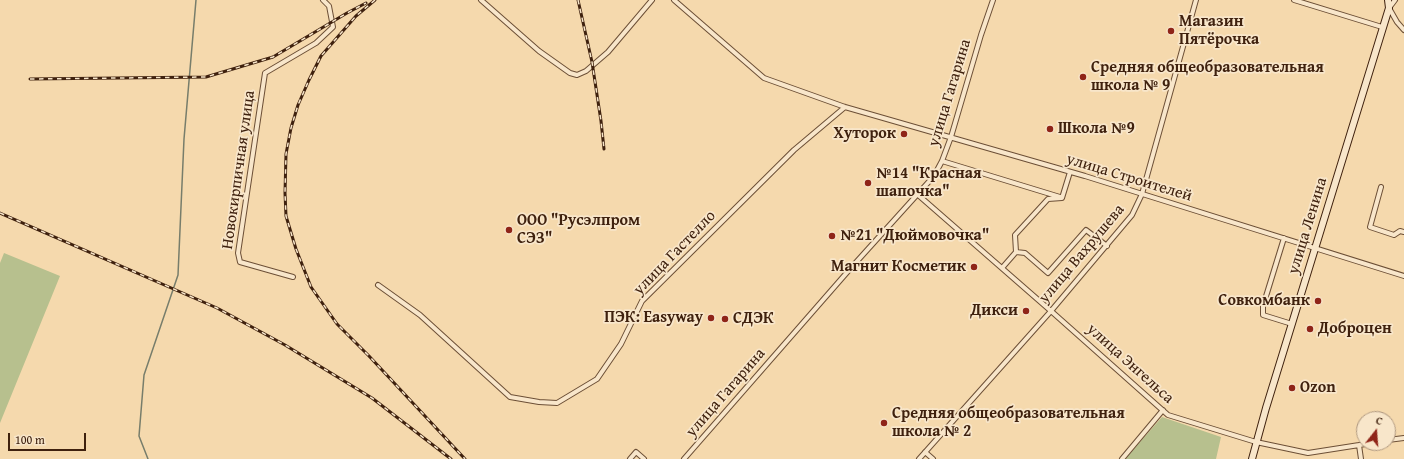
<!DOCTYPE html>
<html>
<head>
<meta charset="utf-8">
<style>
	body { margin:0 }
	#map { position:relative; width:1404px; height:459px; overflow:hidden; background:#f5d9ad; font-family:"Gentium Book Plus",serif }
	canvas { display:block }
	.north { position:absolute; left:1356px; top:411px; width:40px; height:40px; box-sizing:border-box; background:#f8e6ca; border:1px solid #ae977f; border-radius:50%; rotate:17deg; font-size:11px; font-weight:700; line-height:16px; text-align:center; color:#3f210e }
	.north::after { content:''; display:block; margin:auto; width:14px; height:18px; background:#8f2418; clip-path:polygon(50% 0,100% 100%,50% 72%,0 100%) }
	.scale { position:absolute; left:8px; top:433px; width:78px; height:18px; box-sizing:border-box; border:2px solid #3f210e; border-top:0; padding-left:5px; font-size:12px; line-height:14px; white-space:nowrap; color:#3f210e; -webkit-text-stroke:3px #f8e6ca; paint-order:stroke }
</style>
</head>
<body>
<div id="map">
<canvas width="1404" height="459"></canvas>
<div class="north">С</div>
<div class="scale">100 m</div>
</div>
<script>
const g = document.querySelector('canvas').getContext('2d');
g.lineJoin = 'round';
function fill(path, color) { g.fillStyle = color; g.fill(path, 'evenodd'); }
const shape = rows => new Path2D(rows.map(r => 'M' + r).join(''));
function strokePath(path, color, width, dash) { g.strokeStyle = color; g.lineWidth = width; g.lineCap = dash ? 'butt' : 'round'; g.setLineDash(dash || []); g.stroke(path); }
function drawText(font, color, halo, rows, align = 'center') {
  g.font = font + ' "Gentium Book Plus",serif'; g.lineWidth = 3.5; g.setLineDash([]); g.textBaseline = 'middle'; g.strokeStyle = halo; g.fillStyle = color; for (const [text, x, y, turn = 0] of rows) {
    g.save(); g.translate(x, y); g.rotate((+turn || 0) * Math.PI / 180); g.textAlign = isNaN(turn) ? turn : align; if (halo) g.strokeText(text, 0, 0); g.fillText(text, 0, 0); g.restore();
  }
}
fill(shape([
	[4,253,60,276,0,423,0,263],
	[1162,417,1221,437,1216,459,1125,459]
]), '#b7c08e');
strokePath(shape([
	[148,459,139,436,144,375,178,275,184,139,196,0]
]), '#777d6b', 1.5);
const minor = shape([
	[481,0,539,51,570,73,577,75,586,71,608,52,652,0],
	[674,0,764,78,845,107,1085,176,1404,276],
	[1294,0,1382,27],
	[1395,0,1389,8,1397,22,1404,30],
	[942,161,1060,197],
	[1381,187,1370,227,1394,235,1400,231,1404,232],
	[917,194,1051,311,1168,415,1256,442,1308,453,1372,443],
	[1284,238,1263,306,1263,315,1292,324],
	[1016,252,1025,253,1048,273,1086,230,1107,246],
	[1002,268,1016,252,1015,235,1048,199,1062,198,1070,172],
	[293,277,240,262,238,253,265,73,316,43,333,27,329,6,323,0],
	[378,285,420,315,510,397,539,402,557,403,597,379,621,344,642,301,794,150,845,107],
	[1388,440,1404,438],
	[1359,445,1361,459],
	[925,452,933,459],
	[630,459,636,452,644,459],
	[684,459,850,269,934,176,942,161,951,137,981,35,993,0],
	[919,459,1051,311,1132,215,1142,194,1196,0],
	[1122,459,1163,410]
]);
const secondary = shape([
	[1252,459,1266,408,1389,8,1388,0]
]);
strokePath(minor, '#6c4f36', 6);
strokePath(secondary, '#3f210e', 8);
strokePath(minor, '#f8e6ca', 4);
strokePath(secondary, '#f8e6ca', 6);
const rail = shape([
	[375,0,356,16,321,56,309,80,298,105,291,128,286,154,285,193,286,216,296,249,311,287,337,324,369,356,465,459],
	[578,0,592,62,601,121,604,149],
	[30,79,206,77,273,57,347,13,366,3],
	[0,213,217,308,285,345,372,398,451,459]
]);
strokePath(rail, '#3f210e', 3);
strokePath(rail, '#f8e6ca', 1.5, [4.5]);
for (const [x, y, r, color] of [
	[1171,31,4,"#8f2418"],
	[1083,77,4,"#8f2418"],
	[1050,129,4,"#8f2418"],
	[904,134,4,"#8f2418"],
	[868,183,4,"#8f2418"],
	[509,230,4,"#8f2418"],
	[832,236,4,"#8f2418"],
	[974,267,4,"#8f2418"],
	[1318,301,4,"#8f2418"],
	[1026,311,4,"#8f2418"],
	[711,318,4,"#8f2418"],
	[725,319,4,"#8f2418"],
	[1310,329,4,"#8f2418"],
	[1292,388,4,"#8f2418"],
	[884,423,4,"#8f2418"]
]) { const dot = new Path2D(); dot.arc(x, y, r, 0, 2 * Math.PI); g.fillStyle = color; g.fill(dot); strokePath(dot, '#f8e6ca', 1.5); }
drawText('bold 16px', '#3f210e', '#f8e6ca', [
	["Магазин",1179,22],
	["Пятёрочка",1179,40],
	["Средняя общеобразовательная",1091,68],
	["школа № 9",1091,86],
	["Школа №9",1058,129],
	["Хуторок",896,134,"right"],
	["№14 \"Красная",876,174],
	["шапочка\"",876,192],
	["ООО \"Русэлпром",517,221],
	["СЭЗ\"",517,239],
	["№21 \"Дюймовочка\"",840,236],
	["Магнит Косметик",966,267,"right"],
	["Совкомбанк",1310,301,"right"],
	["Дикси",1018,311,"right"],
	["ПЭК: Easyway",703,318,"right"],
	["СДЭК",733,319],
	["Доброцен",1318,329],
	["Ozon",1300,388],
	["Средняя общеобразовательная",892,414],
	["школа № 2",892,432]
], 'left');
drawText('16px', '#3f210e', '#f8e6ca', [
	["улица Гагарина",950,93,-73],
	["Новокирпичная улица",239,170,-82],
	["улица Строителей",1129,178,17],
	["улица Ленина",1308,226,-73],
	["улица Гастелло",675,253,-46],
	["улица Вахрушева",1082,254,-50],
	["улица Энгельса",1130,364,42],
	["улица Гагарина",726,393,-49]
]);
</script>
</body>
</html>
